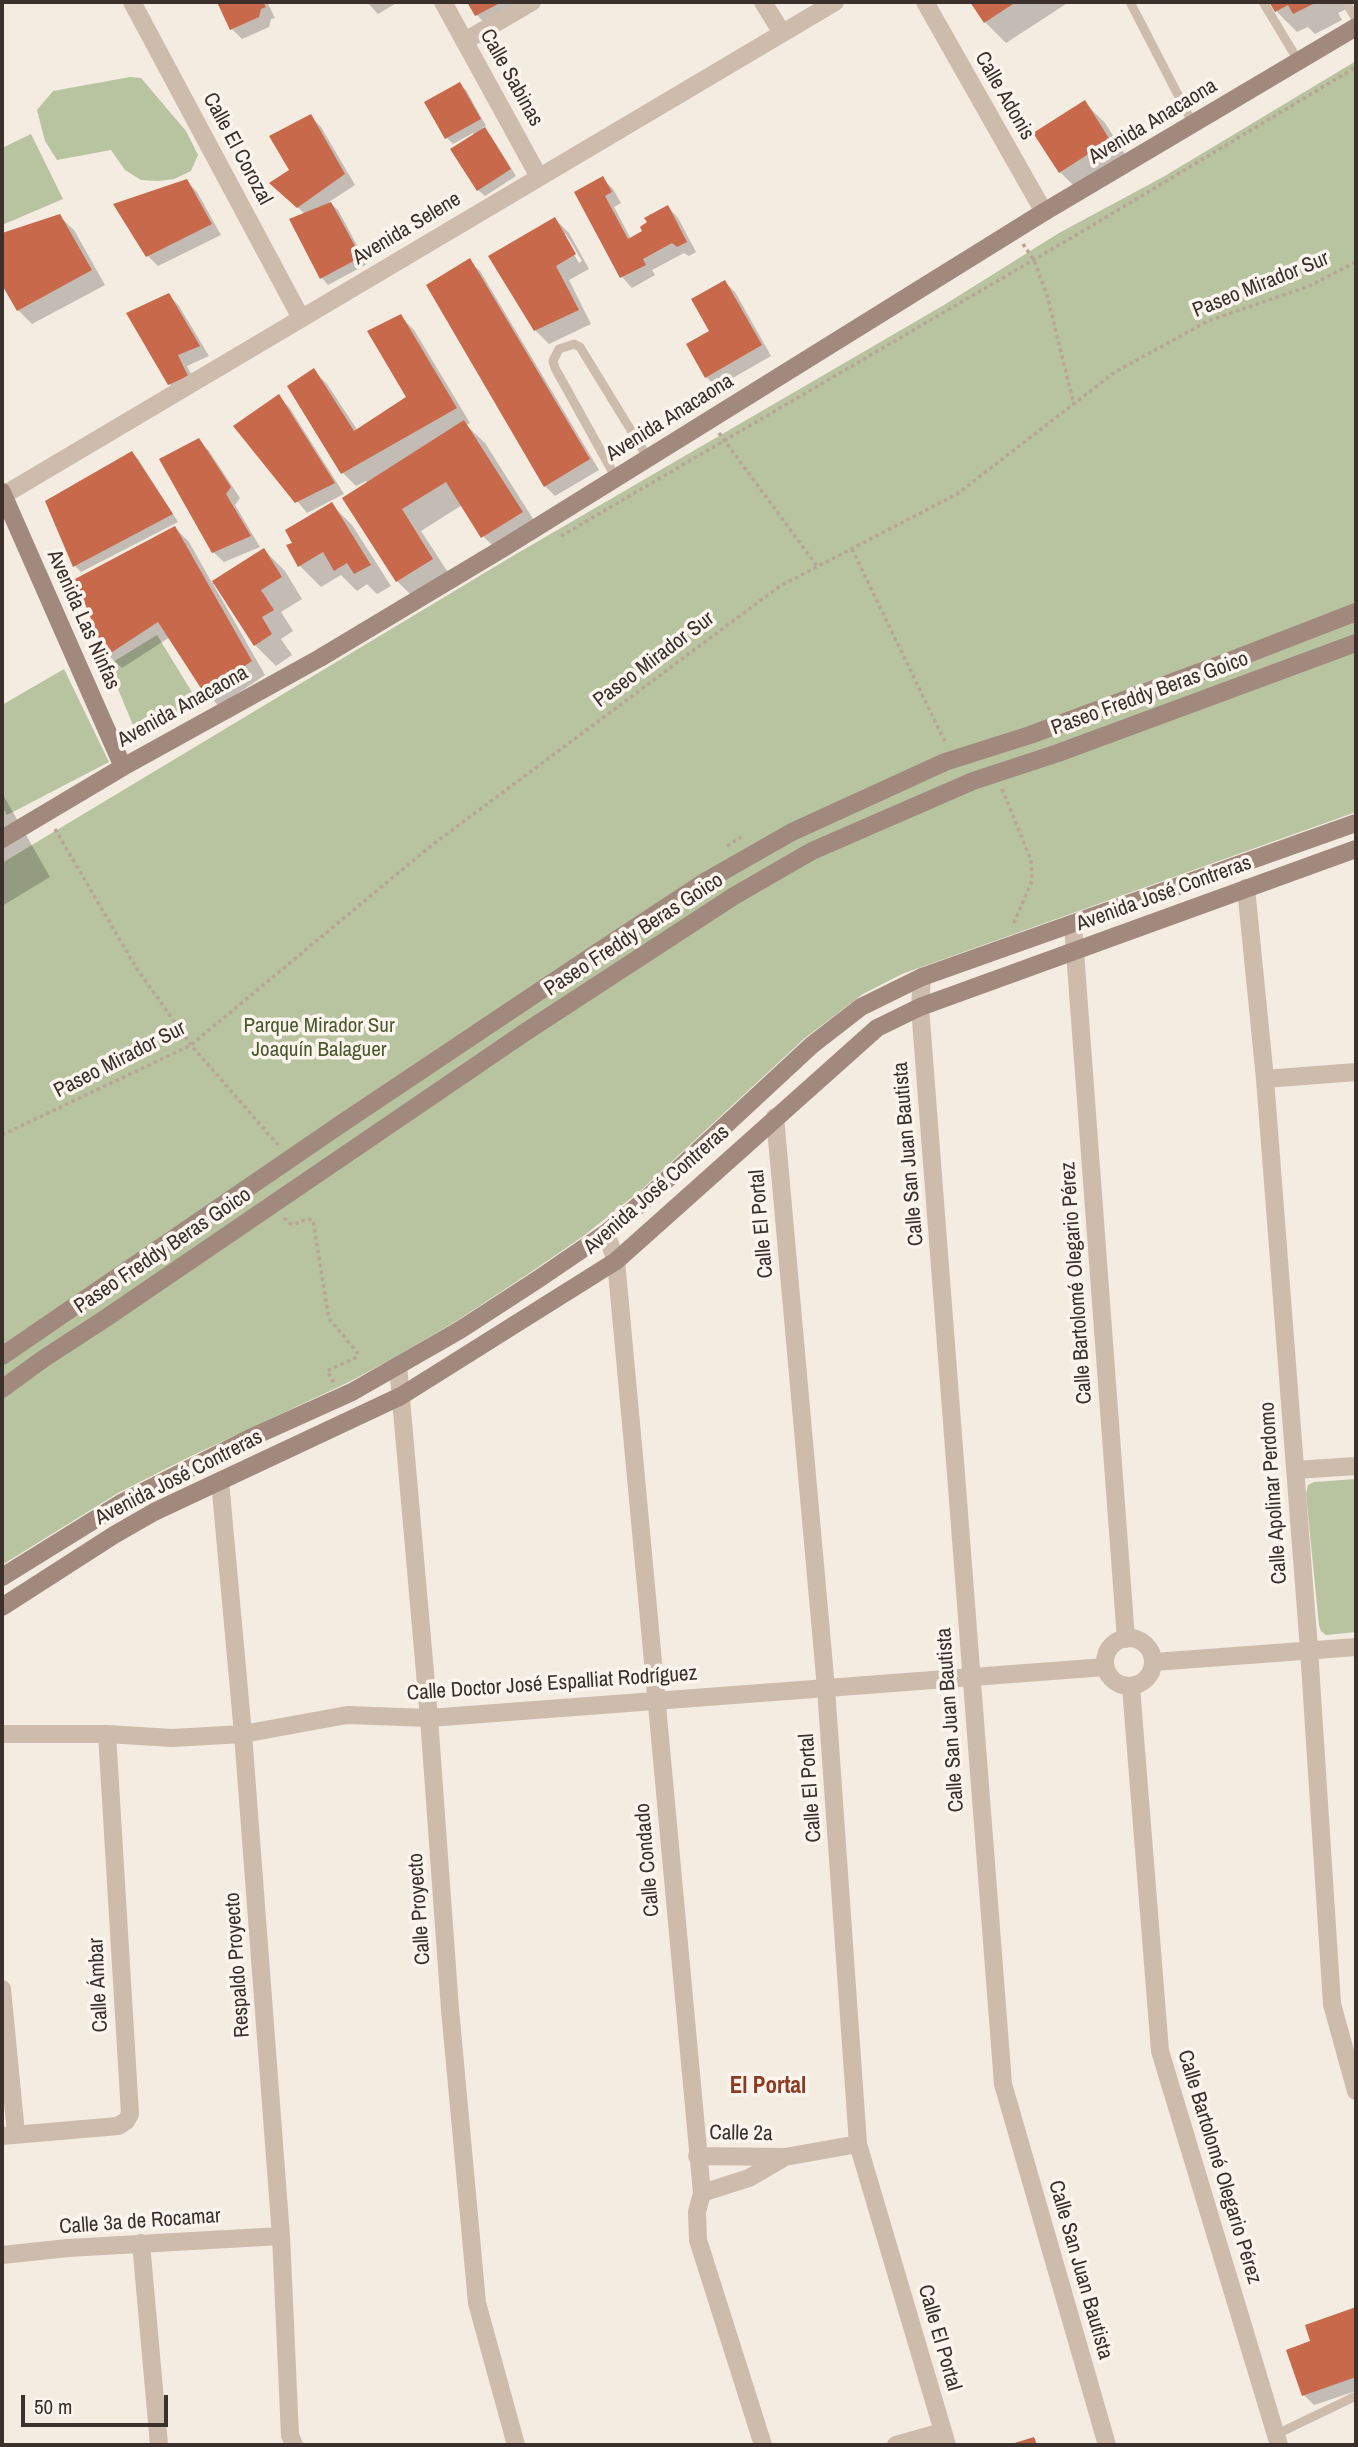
<!DOCTYPE html>
<html>
<head>
<meta charset="utf-8">
<style>
	body { margin:0 }
	#map { position:relative; width:1358px; height:2447px; overflow:hidden; background:#f4ebe1; font-family:"Archivo Narrow",sans-serif }
	canvas { display:block }
	.frame { position:absolute; inset:0; border:4px solid #3b302b; pointer-events:none }
	.scale { position:absolute; left:21px; top:2395px; width:147px; height:32px; box-sizing:border-box; border:4px solid #3b302b; border-top:0; padding-left:9px; font-size:21px; line-height:24px; white-space:nowrap; color:#3b302b; -webkit-text-stroke:5px #fbf5ee; paint-order:stroke }
</style>
</head>
<body>
<div id="map">
<canvas width="1358" height="2447"></canvas>
<div class="frame"></div>
<div class="scale">50 m</div>
</div>
<script>
const g = document.querySelector('canvas').getContext('2d');
g.lineJoin = 'round';
function fill(path, color) { g.fillStyle = color; g.fill(path, 'evenodd'); }
const shape = rows => new Path2D(rows.map(r => 'M' + r).join(''));
function strokePath(path, color, width, dash) { g.strokeStyle = color; g.lineWidth = width; g.lineCap = dash ? 'butt' : 'round'; g.setLineDash(dash || []); g.stroke(path); }
function drawText(font, color, halo, rows, align = 'center') {
  g.font = font + ' "Archivo Narrow",sans-serif'; g.lineWidth = 7; g.setLineDash([]); g.textBaseline = 'middle'; g.strokeStyle = halo; g.fillStyle = color; for (const [text, x, y, turn = 0] of rows) {
    g.save(); g.translate(x, y); g.rotate((+turn || 0) * Math.PI / 180); g.textAlign = isNaN(turn) ? turn : align; if (halo) g.strokeText(text, 0, 0); g.fillText(text, 0, 0); g.restore();
  }
}
fill(shape([
	[1356,61,1356,812,902,974,863,994,805,1038,640,1191,582,1237,531,1272,455,1322,388,1361,347,1383,189,1457,118,1493,2,1565,2,863,511,557,944,305,1059,233,1163,177],
	[130,77,141,78,186,131,198,155,191,171,174,179,158,181,141,180,125,170,111,150,57,160,45,141,37,110,53,91],
	[31,134,63,199,2,225,2,148],
	[157,635,198,702,138,737,108,665],
	[64,669,109,762,7,815,2,807,2,705],
	[1356,1479,1356,1632,1326,1635,1321,1631,1319,1625,1306,1494,1308,1485,1314,1482]
]), '#b8c4a0');
fill(shape([
	[219,2,267,2,275,18,271,19,269,27,242,39,232,29],
	[367,2,398,2,378,14],
	[469,2,541,2,491,29,477,15],
	[972,2,1069,2,1006,43,985,22],
	[1271,2,1351,2,1353,6,1338,13,1342,20,1315,34,1308,27,1297,32,1276,11],
	[459,84,466,90,486,126,482,128,491,136,516,176,485,196,478,190,473,133,453,144,447,138],
	[1084,102,1105,123,1130,162,1081,193,1060,172],
	[311,117,321,127,355,185,329,202,338,210,367,264,328,285,322,278,305,214,272,183,291,170],
	[603,179,613,189,621,203,614,207,631,239,645,232,668,207,678,218,696,252,689,256,684,253,652,270,655,275,632,288,622,277,576,193],
	[187,181,197,192,221,235,158,266,147,255],
	[59,216,74,230,105,285,32,324,18,310,2,282,2,235],
	[555,219,569,233,589,269,569,280,591,324,549,344,535,330],
	[562,234,566,234,582,261,579,263],
	[469,261,480,271,599,470,555,496,545,486],
	[725,282,735,292,771,356,717,387,706,377,712,331],
	[169,295,179,306,209,356,187,366,197,386,180,394,169,384],
	[400,316,414,330,470,423,466,425,485,443,542,533,504,557,483,536,462,505,421,531,453,580,418,602,397,581,368,483,366,481,356,486,342,472,313,370,327,384,358,431,409,398],
	[278,396,289,407,344,494,307,513,236,427],
	[198,440,209,451,240,498,235,505,260,547,224,562,213,552],
	[132,453,138,459,178,522,81,572,75,566],
	[331,504,352,525,391,586,377,594,367,584,357,591,341,575,321,587,300,566,294,544],
	[175,528,189,542,212,583,264,550,285,571,302,599,281,612,293,631,281,639,292,655,276,666,255,645,216,583,213,584,265,675,219,706,205,692,170,637,122,668,108,655],
	[2,793,50,877,2,906],
	[1356,2309,1356,2391,1314,2405,1304,2395,1313,2343,1307,2326]
]), '#0003');
fill(shape([
	[217,2,263,2,266,7,261,9,259,17,230,30],
	[467,2,502,2,475,16],
	[970,2,1016,2,984,23],
	[1269,2,1317,2,1293,14,1288,5,1275,12],
	[460,82,481,119,445,139,424,102],
	[1085,100,1110,140,1059,173,1033,133],
	[311,114,345,174,297,208,269,183,289,170,269,136],
	[485,127,511,169,477,191,450,149],
	[603,176,612,192,605,196,628,239,642,231,640,227,647,222,644,218,668,205,687,242,677,247,672,243,643,259,646,265,620,278,574,192],
	[187,179,212,224,146,257,113,204],
	[331,202,361,257,320,279,289,219],
	[60,214,92,270,17,311,2,285,2,233],
	[555,217,576,254,556,266,579,310,534,331,488,256],
	[470,258,590,459,544,487,426,285],
	[725,280,762,345,705,378,686,344,709,331,691,299],
	[169,293,200,346,178,355,188,376,168,385,126,313],
	[401,314,457,408,341,474,287,386,314,368,354,431,406,397,367,331],
	[279,394,335,483,295,503,233,426],
	[464,420,523,512,481,538,446,482,402,509,433,559,396,582,342,498],
	[199,438,231,487,226,494,251,536,212,553,159,459],
	[132,451,173,514,73,567,45,501],
	[332,502,371,565,354,574,347,563,334,571,323,552,298,567,286,545,292,543,285,530],
	[175,526,252,661,204,693,158,622,106,656,75,579],
	[264,548,282,577,261,590,274,610,262,617,272,634,254,646,212,581],
	[1356,2307,1356,2377,1302,2396,1286,2350,1310,2341,1305,2325],
	[1034,2437,1037,2445,1008,2445]
]), '#c8694b');
strokePath(shape([
	[1023,244,1034,260,1047,295,1074,405],
	[719,433,817,566],
	[561,536,1088,228,1356,67],
	[852,549,945,742],
	[1002,789,1031,860,1032,881,1013,925],
	[55,829,137,969,191,1045,278,1145],
	[727,846,741,837],
	[2,1135,191,1045,432,845,780,586,957,494,1115,372,1208,321,1309,286,1356,262],
	[284,1218,292,1225,307,1219,313,1220,328,1314,330,1320,357,1352,357,1357,327,1371,334,1383]
]), '#b9a596', 3.5, [3.5, 3.5]);
strokePath(shape([
	[1130,2,1193,124],
	[1263,2,1299,62],
	[1346,2,1356,19],
	[616,478,555,368,553,361,559,349,574,344,580,347,648,458],
	[1275,2435,1356,2396]
]), '#cdbbac', 9);
strokePath(shape([
	[132,2,301,318],
	[443,2,539,177],
	[763,2,782,33],
	[925,2,1044,212],
	[465,41,532,2],
	[2,496,835,2],
	[1246,888,1265,1079,1309,1649,1332,2004,1356,2091],
	[1073,925,1126,1639],
	[922,977,920,1007,1003,2084,1107,2445],
	[1265,1079,1356,1072],
	[775,1117,826,1688,858,2144,947,2445],
	[606,1233,616,1261,702,2193,697,2212,698,2240,763,2445],
	[398,1365,429,1718,450,2009,477,2303,516,2445],
	[1295,1470,1356,1466],
	[220,1481,243,1734,281,2236,290,2435,294,2445],
	'1105 1662a24 24 0 1 1 48 0a24 24 0 1 1-48 0Z',
	[1154,1662,1356,1647],
	[1131,1687,1160,2051,1279,2445],
	[2,1734,107,1734,172,1738,243,1734,347,1715,429,1718,1105,1667],
	[2,1989,16,2133],
	[2,2136,118,2126,126,2121,130,2114,107,1734],
	[697,2156,785,2157],
	[702,2193,749,2178,785,2157,858,2144],
	[141,2243,159,2445],
	[2,2255,68,2248,281,2236],
	[896,2445,942,2432]
]), '#cdbbac', 18);
strokePath(shape([
	[2,492,123,767],
	[2,839,123,767,320,658,505,547,1044,212,1356,27],
	[2,1356,341,1124,601,950,706,881,792,832,945,762,1030,735,1227,662,1356,612],
	[2,1389,43,1359,103,1320,527,1031,734,896,812,851,973,781,1058,753,1356,643],
	[2,1577,123,1502,250,1438,352,1392,460,1330,537,1280,606,1233,647,1198,812,1045,861,1007,922,977,1356,823],
	[2,1607,114,1535,154,1512,401,1396,616,1261,877,1028,920,1007,1356,849]
]), '#a18a7d', 18);
drawText('21px', '#3b302b', '#fbf5ee', [
	["Calle Sabinas",511,78,61],
	["Calle Adonis",1004,96,60],
	["Avenida Anacaona",1153,122,-31],
	["Calle El Corozal",237,149,62],
	["Avenida Selene",407,229,-31],
	["Paseo Mirador Sur",1261,285,-22],
	["Avenida Anacaona",670,418,-32],
	["Avenida Las Ninfas",83,620,66],
	["Paseo Mirador Sur",654,660,-37],
	["Paseo Freddy Beras Goico",1150,694,-20],
	["Avenida Anacaona",183,707,-29],
	["Avenida José Contreras",1164,894,-20],
	["Paseo Freddy Beras Goico",634,935,-33],
	["Paseo Mirador Sur",120,1060,-27],
	["Calle San Juan Bautista",909,1154,-95],
	["Avenida José Contreras",657,1190,-41],
	["Calle El Portal",762,1224,-95],
	["Paseo Freddy Beras Goico",163,1251,-34],
	["Calle Bartolomé Olegario Pérez",1077,1283,-94],
	["Avenida José Contreras",179,1478,-27],
	["Calle Apolinar Perdomo",1274,1493,-94],
	["Calle Doctor José Espalliat Rodríguez",552,1684,-4],
	["Calle San Juan Bautista",951,1720,-94],
	["Calle El Portal",811,1788,-94],
	["Calle Condado",648,1860,-95],
	["Calle Proyecto",420,1909,-94],
	["Respaldo Proyecto",238,1965,-94],
	["Calle Ámbar",99,1985,-93],
	["Calle 2a",741,2134,1],
	["Calle Bartolomé Olegario Pérez",1219,2167,73],
	["Calle 3a de Rocamar",140,2222,-4],
	["Calle San Juan Bautista",1080,2270,74],
	["Calle El Portal",939,2338,74]
]);
drawText('21px', '#4a5a2e', '#fbf5ee', [
	["Parque Mirador Sur",319,1026],
	["Joaquín Balaguer",319,1050]
]);
drawText('bold 23px', '#8c3b22', '#fbf5ee', [
	["El Portal",768,2087]
]);
</script>
</body>
</html>
